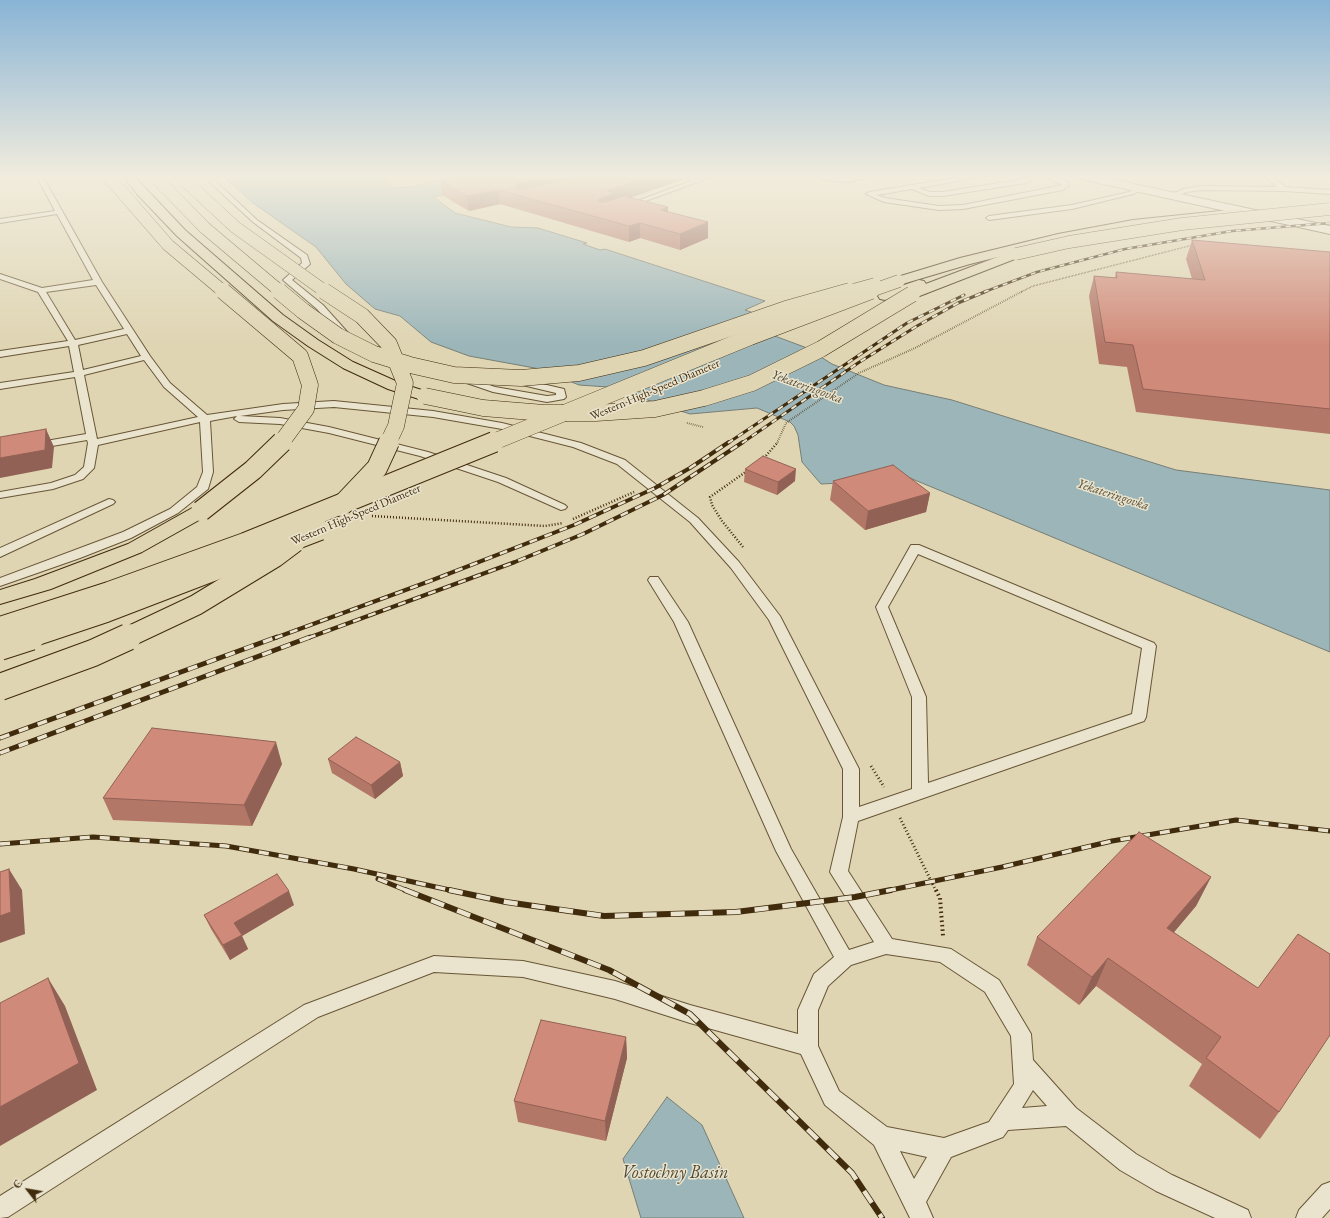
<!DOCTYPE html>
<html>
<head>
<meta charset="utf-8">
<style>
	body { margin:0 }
	#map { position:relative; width:1330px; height:1218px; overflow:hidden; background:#dfd5b3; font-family:"EB Garamond",serif }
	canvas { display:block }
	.north { position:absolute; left:8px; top:1170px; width:40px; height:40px; -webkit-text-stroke:3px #eae4ce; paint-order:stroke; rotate:301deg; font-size:11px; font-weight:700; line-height:16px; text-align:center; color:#402b0d }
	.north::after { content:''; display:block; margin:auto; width:14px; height:18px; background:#402b0d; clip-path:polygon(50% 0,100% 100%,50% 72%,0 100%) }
</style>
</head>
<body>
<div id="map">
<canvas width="1330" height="1218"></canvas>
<div class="north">С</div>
</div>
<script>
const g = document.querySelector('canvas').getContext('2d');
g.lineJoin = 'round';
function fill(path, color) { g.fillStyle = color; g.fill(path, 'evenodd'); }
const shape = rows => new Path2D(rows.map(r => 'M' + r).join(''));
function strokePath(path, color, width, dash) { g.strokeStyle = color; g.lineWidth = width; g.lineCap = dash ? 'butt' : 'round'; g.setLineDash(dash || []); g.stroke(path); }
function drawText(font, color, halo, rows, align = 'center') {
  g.font = font + ' "EB Garamond",serif'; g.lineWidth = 3; g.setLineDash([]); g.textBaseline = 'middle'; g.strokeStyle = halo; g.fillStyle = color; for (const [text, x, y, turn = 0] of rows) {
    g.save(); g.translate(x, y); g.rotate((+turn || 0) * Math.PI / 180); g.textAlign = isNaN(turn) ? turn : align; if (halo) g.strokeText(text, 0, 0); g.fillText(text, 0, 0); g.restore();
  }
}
const water = shape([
	[222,175,380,175,395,188,417,186,454,175,531,175,433,197,455,213,511,227,538,228,587,243,583,244,600,250,605,249,765,301,745,310,760,315,748,326,807,348,832,364,884,385,952,400,1176,470,1330,490,1330,652,893,471,865,482,821,484,802,462,798,435,794,426,790,422,757,408,690,414,608,387,579,385,540,369,469,356,431,342,400,316,375,309,346,284,316,247,253,203,222,175],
	[667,1097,702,1125,744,1218,641,1218,623,1159,667,1097]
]);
fill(water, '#9bb5b9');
strokePath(water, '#777e74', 1);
const service = shape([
	[36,175,42,175,102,282,150,356,170,383,207,415,283,404,334,401,433,411,502,423,581,443,625,460,698,518,739,562,780,616,859,769,859,807,912,789,912,697,876,607,911,545,919,545,1154,643,1156,646,1146,717,1144,721,858,821,848,871,892,939,951,949,999,980,1031,1034,1033,1060,1076,1108,1136,1154,1172,1175,1248,1210,1251,1218,1215,1218,1156,1191,1120,1170,1066,1126,1008,1130,1003,1137,951,1157,926,1202,933,1218,910,1218,874,1145,825,1105,801,1054,690,1023,615,999,523,977,434,972,318,1017,8,1217,0,1218,0,1196,304,1005,434,956,523,961,615,981,690,1005,798,1034,798,1010,814,974,834,957,776,851,674,622,648,580,650,577,658,577,688,622,791,849,849,950,874,942,830,872,843,817,843,769,769,620,731,568,690,522,617,464,573,447,502,429,433,417,334,407,283,410,240,416,280,418,329,427,428,452,506,478,565,505,567,507,565,509,561,510,498,482,420,456,329,433,280,424,239,422,234,419,237,416,215,420,210,421,213,472,208,489,178,513,131,538,80,558,0,586,0,578,123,532,170,509,197,487,203,472,200,422,98,445,94,468,83,479,53,489,0,498,0,492,51,483,75,475,84,467,88,443,87,440,0,455,0,449,86,434,75,377,0,389,0,383,74,372,69,346,0,357,0,351,68,341,38,292,0,279,0,274,42,288,93,280,57,214,0,223,0,219,55,211,36,175],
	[96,285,124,329,75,340,46,292,96,285],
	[127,334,141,356,83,370,78,345,127,334],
	[144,360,164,387,198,417,97,439,84,375,144,360],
	[918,554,1142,648,1132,714,928,783,926,697,888,607,918,554],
	[886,954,940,962,985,992,1011,1036,1014,1084,989,1122,944,1138,887,1127,839,1091,818,1046,818,1010,828,986,851,965,886,954],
	[1033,1090,1047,1106,1022,1108,1033,1090],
	[900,1151,927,1157,914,1179,900,1151],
	[202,175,209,175,257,220,307,255,310,264,292,280,323,305,350,335,351,337,350,339,344,339,317,309,283,280,302,263,301,258,253,222,202,175],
	[707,175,717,175,629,207,624,206,707,175],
	[816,175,835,178,878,175,849,182,823,180,816,175],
	[974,175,991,175,919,188,930,192,943,192,1024,179,1028,177,1026,175,1032,175,1034,178,1026,183,943,196,929,196,912,189,877,195,885,198,939,206,963,205,1063,185,1040,175,1050,175,1063,180,1068,182,1069,186,1063,190,963,209,939,210,884,202,866,194,869,192,974,175],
	[1108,175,1118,175,1103,181,1100,179,1108,175],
	[1263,175,1270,175,1286,187,1330,190,1330,194,1284,191,1201,190,1187,192,1169,198,1166,196,1184,189,1201,186,1277,187,1263,175],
	[1139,187,1142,189,1141,190,1133,194,1072,209,989,220,986,218,989,216,1072,205,1129,192,1139,187],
	[461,375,495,387,547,396,556,395,556,393,514,383,512,381,517,378,564,389,566,397,564,399,547,402,493,392,458,380,456,378,461,375],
	[109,499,113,500,115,502,113,504,0,557,0,548,109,499],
	[1330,1182,1330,1209,1322,1218,1296,1218,1299,1210,1322,1185,1330,1182]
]);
const minor = shape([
	[1071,175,1092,175,1330,226,1330,234,1076,178,1071,175]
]);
const primary = shape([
	[122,175,133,175,185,230,283,315,318,340,353,362,400,383,431,393,433,396,431,399,425,401,388,389,343,368,308,346,273,321,177,236,137,194,122,175],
	[1016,250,1020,251,1022,254,1020,257,917,297,912,298,907,297,905,294,907,291,1016,250],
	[201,505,208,507,211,511,208,515,142,552,51,589,0,604,0,590,35,579,128,544,194,507,201,505]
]);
const motorway = shape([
	[1239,209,1243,210,1245,212,1243,214,1133,228,1058,242,970,264,899,285,894,284,892,281,894,278,960,258,1058,234,1133,220,1239,209],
	[919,280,924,281,926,284,924,287,885,300,880,299,878,296,880,293,919,280]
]);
strokePath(service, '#685636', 2);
strokePath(minor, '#685636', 2);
strokePath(primary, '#402b0d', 2);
strokePath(motorway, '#402b0d', 2);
strokePath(shape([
	[1168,175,1178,178],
	[1021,292,1033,286,1193,245]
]), '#402b0d', 1.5, [0.5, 1]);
strokePath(shape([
	[687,423,703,427],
	[777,443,786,423,859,373,915,348,1023,291]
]), '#402b0d', 2, [0.5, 1.5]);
strokePath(shape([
	[764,458,778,442],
	[372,516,545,526,563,523],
	[573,519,634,492],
	[743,547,722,521,712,505,710,497,747,471]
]), '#402b0d', 2.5, [1, 2]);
strokePath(shape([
	[871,766,884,787],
	[900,818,936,891]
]), '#402b0d', 3, [1, 2.5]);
strokePath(shape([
	[936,890,940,898,943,936]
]), '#402b0d', 4, [1.5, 3]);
fill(service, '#eae4ce');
fill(minor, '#eae4ce');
fill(primary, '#dfd5b3');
fill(motorway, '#dfd5b3');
const railFar4 = shape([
	[984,292,1037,272,1125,249,1232,231,1330,223]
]);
const railFar3 = shape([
	[728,443,907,323,964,295],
	[742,443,858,363,917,326,958,303,987,291]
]);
const railFar2 = shape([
	[275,638,430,581,574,525,655,488,690,468,729,442],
	[308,638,515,562,583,534,663,495,743,442]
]);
const railFar1 = shape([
	[0,738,277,637],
	[0,753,310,637],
	[0,844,93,837,226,846,354,869,454,891],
	[378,879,408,891],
	[886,891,1002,867,1112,841,1236,820,1330,831]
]);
const rail = shape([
	[405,890,609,970,690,1014,852,1173,882,1218],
	[449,890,506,902,604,916,736,912,855,897,891,890]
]);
strokePath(railFar4, '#402b0d', 2.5);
strokePath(railFar3, '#402b0d', 3);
strokePath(railFar2, '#402b0d', 4);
strokePath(railFar1, '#402b0d', 5);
strokePath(rail, '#402b0d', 6);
strokePath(railFar4, '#eae4ce', 1.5, [5]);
strokePath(railFar3, '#eae4ce', 2, [6]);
strokePath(railFar2, '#eae4ce', 2.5, [8]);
strokePath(railFar1, '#eae4ce', 3.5, [10]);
strokePath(rail, '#eae4ce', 4.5, [14]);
const primaryBridgeFar3 = shape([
	[107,175,168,245,224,292],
	[153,175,205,228,281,292],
	[179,175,235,227,326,292],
	[846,292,875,284]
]);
const primaryBridgeFar2 = shape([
	[223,291,300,356,310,385,306,409,281,443],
	[279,291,303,311,338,336,374,354,410,365,454,375,521,378,579,373,644,358,786,309,850,291],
	[324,291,362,316,389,344,405,383,396,426,388,443],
	[425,396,483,408,544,413,596,413,655,409,704,398,752,383,821,349,912,294]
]);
const primaryBridgeFar1 = shape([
	[341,506,377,468,389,442],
	[201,511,253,470,282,442],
	[126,638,196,605,275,557,295,542]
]);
const primaryBridge = shape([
	[0,687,93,653,128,637]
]);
const motorwayBridgeFar3 = shape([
	[1016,254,1069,242,1182,224,1330,209],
	[868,292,899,281]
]);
const motorwayBridgeFar2 = shape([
	[491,443,750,337,871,291]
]);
const motorwayBridgeFar1 = shape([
	[0,627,109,592,245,543,494,442],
	[28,638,106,612,320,530]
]);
const motorwayBridge = shape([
	[0,647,31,637]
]);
strokePath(primaryBridgeFar3, '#402b0d', 13, []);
strokePath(primaryBridgeFar2, '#402b0d', 17, []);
strokePath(primaryBridgeFar1, '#402b0d', 22, []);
strokePath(primaryBridge, '#402b0d', 28, []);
strokePath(motorwayBridgeFar3, '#402b0d', 13, []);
strokePath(motorwayBridgeFar2, '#402b0d', 17, []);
strokePath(motorwayBridgeFar1, '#402b0d', 22, []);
strokePath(motorwayBridge, '#402b0d', 28, []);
strokePath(primaryBridgeFar3, '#dfd5b3', 12);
strokePath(primaryBridgeFar2, '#dfd5b3', 16);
strokePath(primaryBridgeFar1, '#dfd5b3', 20);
strokePath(primaryBridge, '#dfd5b3', 26);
strokePath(motorwayBridgeFar3, '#dfd5b3', 12);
strokePath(motorwayBridgeFar2, '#dfd5b3', 16);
strokePath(motorwayBridgeFar1, '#dfd5b3', 20);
strokePath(motorwayBridge, '#dfd5b3', 26);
fill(shape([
	[475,177,682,180,631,197,668,212,708,238,680,250,640,238,629,242,500,204,469,211,442,195,441,181],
	[1192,240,1330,252,1330,434,1136,412,1127,367,1099,364,1089,296,1094,276,1115,278,1116,272,1192,279,1186,259],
	[745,469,795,481,777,495,744,482],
	[833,481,930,493,926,512,865,530,830,500],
	[328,759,400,762,403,776,375,799,332,773],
	[282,764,252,826,113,820,103,798],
	[1211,877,1196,906,1174,932,1279,1112,1260,1139,1189,1086,1202,1064,1096,986,1079,1005,1027,965,1037,937],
	[294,905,242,936,248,949,230,960,211,929,204,915],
	[626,1037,627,1058,606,1141,518,1122,514,1101]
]), '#b37768');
fill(shape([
	[558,175,630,175,524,197,514,187,519,183],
	[654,175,700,175,682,180,615,203,599,214,598,200,607,191],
	[499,190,500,204,469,211,467,196],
	[668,207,668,222,661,210],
	[708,222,708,238,680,250,680,234],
	[640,223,640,238,629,242,629,226],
	[46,429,54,447,52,468,0,478,0,458],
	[796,469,795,481,777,495,778,482],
	[930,493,926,512,865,530,868,511],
	[276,742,282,764,252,826,244,805],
	[400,762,403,776,375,799,371,785],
	[9,869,22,890,25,934,0,943,0,916],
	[1211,877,1196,906,1154,956,1167,928],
	[289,891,294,905,242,936,248,949,230,960,223,945,234,923],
	[1108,958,1096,986,1079,1005,1092,977],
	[48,978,65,1006,97,1090,0,1146,0,1107],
	[626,1037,627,1058,606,1141,605,1121]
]), '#926155');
const building = shape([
	[470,175,472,175,475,177,486,175,558,175,519,183,514,187,519,190,591,175,654,175,607,191,615,193,598,200,599,202,605,202,624,196,668,207,661,210,708,222,680,234,640,223,629,226,499,190,467,196,441,181,470,175],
	[1192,240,1330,252,1330,409,1143,389,1133,345,1105,342,1094,276,1117,278,1116,272,1205,280,1192,240],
	[46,429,45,450,0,458,0,437,46,429],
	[763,456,796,469,778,482,745,469,763,456],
	[893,465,930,493,868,511,833,481,893,465],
	[152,728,276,742,244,805,103,798,152,728],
	[356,737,400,762,371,785,328,759,356,737],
	[1139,832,1211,877,1167,928,1258,988,1298,934,1330,954,1330,1035,1279,1112,1206,1058,1221,1037,1108,958,1092,977,1037,937,1139,832],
	[9,869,11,912,0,916,0,872,9,869],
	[277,874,289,891,234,923,242,935,223,945,204,915,277,874],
	[48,978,79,1063,0,1107,0,1003,48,978],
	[541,1020,626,1037,605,1121,514,1101,541,1020]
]);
fill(building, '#d08a79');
strokePath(building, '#926155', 1);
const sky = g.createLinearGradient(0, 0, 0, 346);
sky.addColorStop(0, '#89b4d5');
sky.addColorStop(0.51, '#f1ecdd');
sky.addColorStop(1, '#f1ecdd00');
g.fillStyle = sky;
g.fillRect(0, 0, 1330, 346);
drawText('12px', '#402b0d', '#eae4ce', [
	["Western High-Speed Diameter",655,390,-23],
	["Western High-Speed Diameter",356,515,-23]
]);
drawText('italic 13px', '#52472f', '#eae4ce', [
	["Yekateringovka",807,387,20],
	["Yekateringovka",1113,495,18]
]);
drawText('italic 18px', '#52472f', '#eae4ce', [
	["Vostochny Basin",675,1173]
]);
</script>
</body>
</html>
